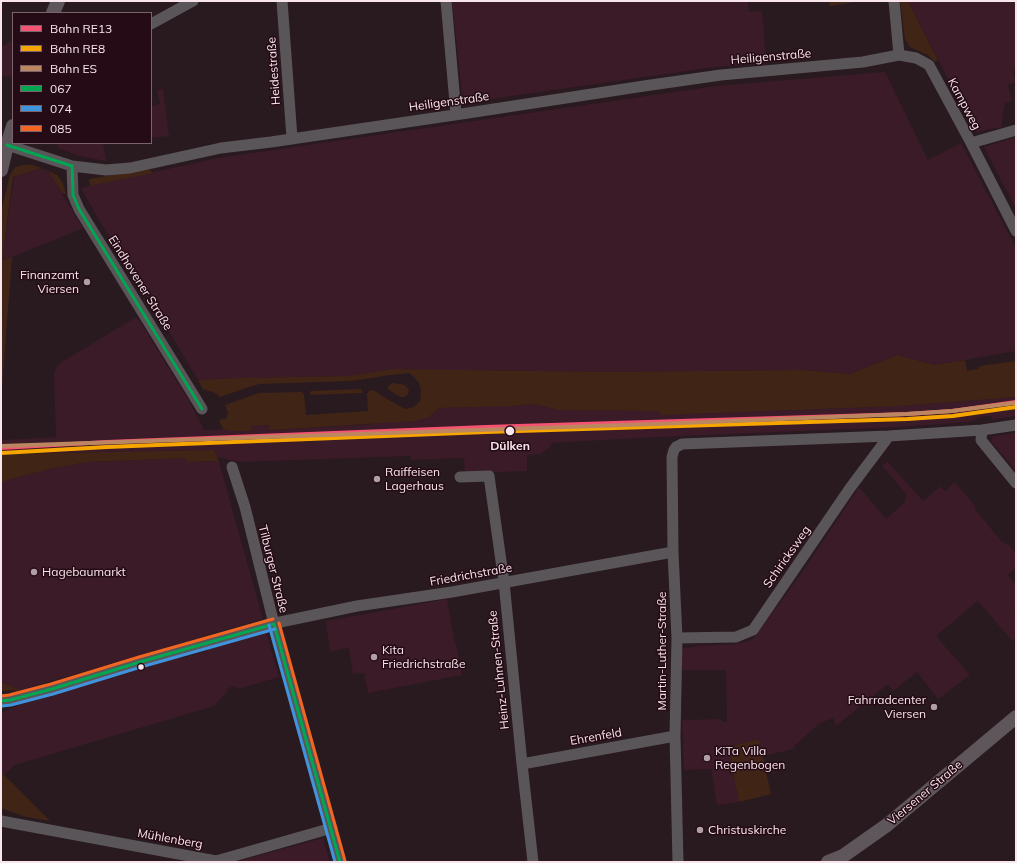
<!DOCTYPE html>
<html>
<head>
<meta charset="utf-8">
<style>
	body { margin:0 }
	#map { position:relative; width:1017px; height:863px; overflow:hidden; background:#291a1f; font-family:Mulish,sans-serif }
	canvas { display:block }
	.frame { position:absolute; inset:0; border:2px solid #f9e6ec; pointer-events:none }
	.legend { position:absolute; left:12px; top:12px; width:140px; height:132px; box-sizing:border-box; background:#250b15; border:1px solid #7a636b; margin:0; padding:5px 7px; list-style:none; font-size:12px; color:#f9e6ec }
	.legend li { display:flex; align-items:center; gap:8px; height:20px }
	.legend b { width:20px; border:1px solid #7a636b }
</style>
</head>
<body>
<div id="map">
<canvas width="1017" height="863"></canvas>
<div class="frame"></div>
<ul class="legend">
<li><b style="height:5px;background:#f65372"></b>Bahn RE13</li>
<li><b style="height:5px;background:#f7a600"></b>Bahn RE8</li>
<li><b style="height:5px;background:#bb8660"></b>Bahn ES</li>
<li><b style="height:5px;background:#00a651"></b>067</li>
<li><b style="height:5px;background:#4094de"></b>074</li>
<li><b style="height:5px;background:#f26522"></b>085</li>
</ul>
</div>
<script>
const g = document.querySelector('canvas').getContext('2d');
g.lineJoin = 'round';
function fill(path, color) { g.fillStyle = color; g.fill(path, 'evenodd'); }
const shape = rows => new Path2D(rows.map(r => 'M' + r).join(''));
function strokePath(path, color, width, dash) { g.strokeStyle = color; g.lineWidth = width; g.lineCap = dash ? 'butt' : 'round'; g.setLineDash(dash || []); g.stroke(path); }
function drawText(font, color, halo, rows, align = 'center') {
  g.font = font + ' Mulish,sans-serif'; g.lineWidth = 3; g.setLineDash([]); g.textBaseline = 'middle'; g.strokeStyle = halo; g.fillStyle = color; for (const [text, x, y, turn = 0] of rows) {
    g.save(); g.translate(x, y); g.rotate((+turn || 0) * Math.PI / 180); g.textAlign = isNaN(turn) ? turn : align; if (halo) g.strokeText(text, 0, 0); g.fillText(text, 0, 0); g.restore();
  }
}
fill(shape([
	[452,1,748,1,749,12,762,11,766,62,715,67,463,103],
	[908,1,1016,1,1016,68,1013,72,1016,82,1008,85,1012,101,1005,103,1001,127,976,132],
	[13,40,13,76,9,77,2,75,1,74,1,47],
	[885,72,928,160,961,143,1016,248,1016,351,935,365,897,355,850,374,801,370,608,372,391,369,350,376,237,378,198,380,136,277,99,220,81,188,218,158,716,86],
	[163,89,169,136,151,138,151,106,160,104,157,90],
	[1016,137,1016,209,984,147],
	[56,143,112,143,103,144,106,161,79,156,58,148],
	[41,168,48,171,83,228,2,261,14,177],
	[136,318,139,320,189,401,204,430,223,429,231,431,251,431,251,426,270,425,271,430,372,424,429,417,439,408,510,406,535,404,558,410,657,411,663,415,901,406,1016,397,1016,416,992,420,991,416,981,417,969,422,897,427,658,437,551,443,551,446,541,454,527,455,527,471,465,473,464,458,411,460,411,456,239,462,217,457,214,450,1,454,1,440,56,437,54,374,56,368,60,363,133,319],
	[1016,433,1016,471,991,441,993,436],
	[187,458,187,462,214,461,219,462,263,619,31,687,21,690,1,682,1,483,8,480,49,469,87,462],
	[887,461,923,501,941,486,945,491,955,482,976,507,975,509,1001,541,1009,545,1016,553,1016,568,1008,575,1016,585,1016,607,1014,609,1016,611,1016,638,1012,641,978,601,936,636,970,675,938,699,917,672,893,691,888,684,836,726,833,718,820,723,794,746,794,749,763,756,759,739,728,747,739,802,717,805,711,769,684,770,682,720,722,719,722,722,727,722,726,670,681,670,680,649,698,646,733,644,745,642,753,639,801,574,859,487,886,519,905,502,906,494,882,466],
	[447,599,454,639,457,648,462,675,368,693,364,673,353,674,349,648,330,651,326,621],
	[266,631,279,677,238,689,235,686,228,688,227,689,227,692,214,706,15,765,4,775,1,772,1,713,19,705,181,657,182,658,207,651,207,649],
	[323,838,330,862,235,862]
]), '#3a1b27');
fill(shape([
	[829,1,862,1,830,6],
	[900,1,908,1,938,60,935,62,928,55,910,47,905,39],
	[23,165,33,165,41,168,13,177,2,261,12,257,1,399,1,212,10,175,13,170,16,167],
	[147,169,150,170,153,173,90,186,89,179],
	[48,171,57,175,61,180,64,187,66,194,62,193],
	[897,355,935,365,965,360,967,371,978,369,980,366,1016,361,1016,397,901,406,662,415,657,411,558,410,535,404,510,406,439,408,429,417,415,421,270,430,270,425,251,426,251,431,230,431,223,429,219,420,227,418,228,412,225,405,259,393,302,392,304,395,306,415,368,411,367,394,370,390,375,391,392,402,405,409,414,407,420,401,421,390,419,383,414,377,409,373,391,375,351,381,260,384,252,386,220,397,217,394,213,392,203,389,198,380,237,378,350,376,391,369,608,372,801,370,850,374],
	[394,383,405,385,409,390,407,395,404,397,401,397,397,395,388,389,388,387,390,384],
	[361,389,363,393,309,395,311,391],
	[214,450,219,462,214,461,187,462,186,458,87,462,49,469,8,480,1,483,1,454],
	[1,682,21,690,1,691],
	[759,739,771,794,739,802,728,747],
	[1,772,50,821,38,819,23,816,1,808]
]), '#402517');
strokePath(shape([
	[282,1,292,138],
	[446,1,456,114],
	[894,1,899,55],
	[151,24,193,1],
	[1,143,72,166,106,170,130,168,221,148,271,142,468,113,644,86,721,75,863,62,899,55,916,58,929,65,971,143,1016,231],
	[971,143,1016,130],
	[72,166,73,195,79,209,202,409],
	[982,430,981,440,1016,483],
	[232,467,245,507,274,624,340,862],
	[460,477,489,476,504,582,522,764,533,862],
	[677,638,736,637,753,630,850,488,889,436],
	[1,701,10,700,52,689,266,625,357,606,452,592,673,552],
	[522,764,675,736],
	[1,821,216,861,332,828],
	[678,862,675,736,677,638,673,552,672,457,674,450,676,447,682,444,889,436,982,430,1016,425]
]), '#5a5558', 11);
strokePath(shape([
	[53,13,58,1],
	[1,170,7,145,13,126],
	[828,862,843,856,887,825,1016,717]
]), '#5e565a', 14);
strokePath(shape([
	[7,145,72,166],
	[72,166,73,195,79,209,202,409],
	[274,624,340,862],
	[1,701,10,700,52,689,140,662,274,624]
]), '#00a651', 3);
strokePath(shape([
	[269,625,335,862],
	[2,706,11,705,53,694,141,667,275,629]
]), '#4094de', 3);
strokePath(shape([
	[279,623,345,861],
	[1,696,9,695,51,684,139,657,273,619]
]), '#f26522', 3);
strokePath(shape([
	[1,448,107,442,486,427,907,414,952,411,1016,402]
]), '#f65372', 4);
strokePath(shape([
	[1,453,107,447,486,432,907,419,953,416,1016,407]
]), '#f7a600', 4);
strokePath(shape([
	[1,446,656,424,907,414,952,411,1015,403]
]), '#bb8660', 4);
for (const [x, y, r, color] of [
	[87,282,4,"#b09fa4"],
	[510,431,5,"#f9e6ec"],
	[377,479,4,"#b09fa4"],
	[34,572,4,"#b09fa4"],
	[374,657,4,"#b09fa4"],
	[141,667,3.5,"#f9e6ec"],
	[934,707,4,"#b09fa4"],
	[707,758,4,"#b09fa4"],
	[700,830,4,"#b09fa4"]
]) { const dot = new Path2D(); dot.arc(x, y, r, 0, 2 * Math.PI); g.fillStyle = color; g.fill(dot); strokePath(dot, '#250b15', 1.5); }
drawText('12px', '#f9e6ec', '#250b15', [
	["Heiligenstraße",771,57,-5],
	["Heidestraße",274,71,-94],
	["Heiligenstraße",449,102,-8],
	["Kampweg",964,104,62],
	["Eindhovener Straße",140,283,58],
	["Schiricksweg",787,557,-55],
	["Tilburger Straße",273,569,76],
	["Friedrichstraße",471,575,-10],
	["Martin-Luther-Straße",662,651,-90],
	["Heinz-Luhnen-Straße",499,670,-96],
	["Ehrenfeld",596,737,-10],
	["Viersener Straße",925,793,-40],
	["Mühlenberg",170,839,10]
]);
drawText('12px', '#f9e6ec', '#250b15', [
	["Finanzamt",79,275,"right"],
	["Viersen",79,289,"right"],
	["Raiffeisen",385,472],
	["Lagerhaus",385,486],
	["Hagebaumarkt",42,572],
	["Kita",382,650],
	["Friedrichstraße",382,664],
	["Fahrradcenter",926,700,"right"],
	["Viersen",926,714,"right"],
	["KiTa Villa",715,751],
	["Regenbogen",715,765],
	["Christuskirche",708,830]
], 'left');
drawText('bold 12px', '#f9e6ec', '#250b15', [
	["Dülken",510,446]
]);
</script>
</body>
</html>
